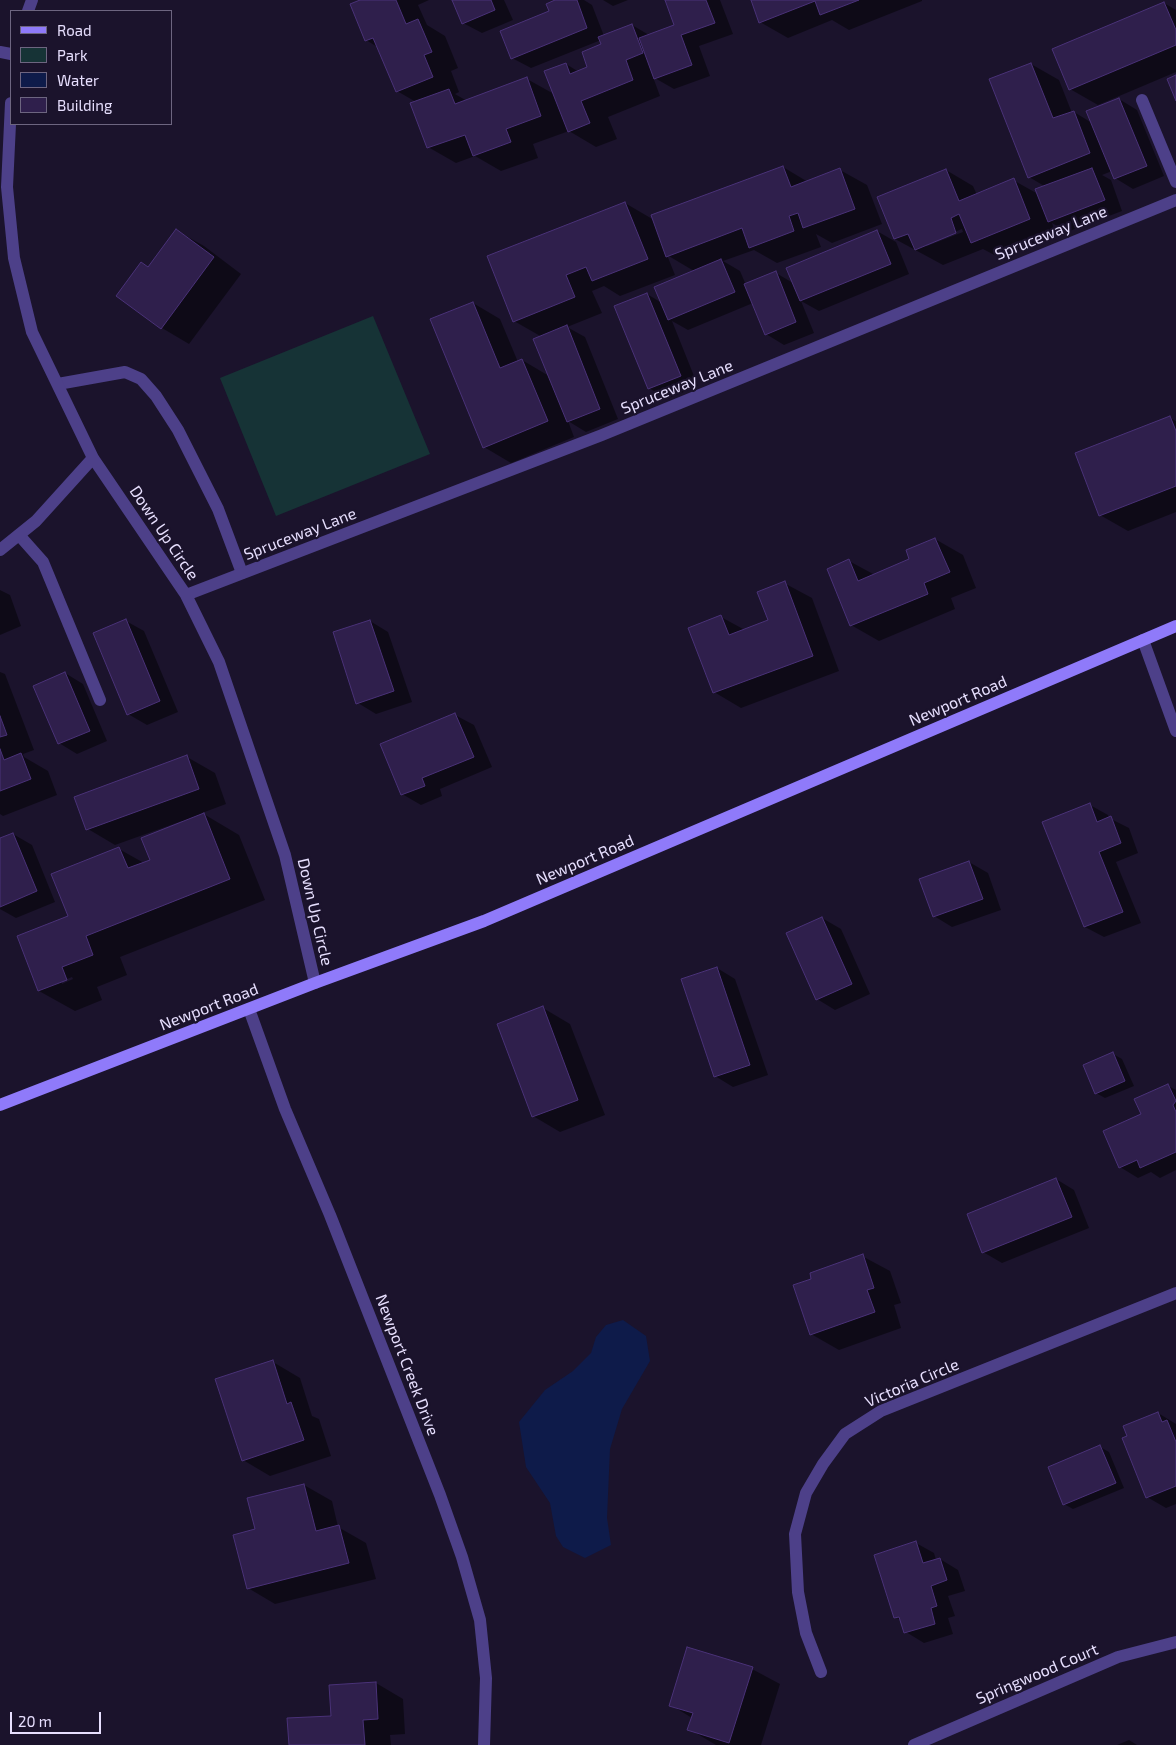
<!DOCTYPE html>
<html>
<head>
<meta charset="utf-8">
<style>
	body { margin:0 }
	#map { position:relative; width:1176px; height:1745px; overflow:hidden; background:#1b132c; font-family:"Exo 2",sans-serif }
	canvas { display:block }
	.legend { position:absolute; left:10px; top:10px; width:162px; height:115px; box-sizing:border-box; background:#1b132c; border:1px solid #6d6580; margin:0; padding:6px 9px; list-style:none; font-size:15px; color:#e7dffe }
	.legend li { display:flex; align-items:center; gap:10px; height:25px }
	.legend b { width:25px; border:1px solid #6d6580 }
	.scale { position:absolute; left:10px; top:1712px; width:91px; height:22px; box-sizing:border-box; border:2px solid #e7dffe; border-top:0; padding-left:6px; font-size:15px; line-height:18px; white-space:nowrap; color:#e7dffe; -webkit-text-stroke:4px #1b132c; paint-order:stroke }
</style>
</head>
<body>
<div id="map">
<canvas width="1176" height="1745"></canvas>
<ul class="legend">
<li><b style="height:6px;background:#8f7afa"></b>Road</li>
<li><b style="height:14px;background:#163336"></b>Park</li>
<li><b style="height:14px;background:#0e1b4a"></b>Water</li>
<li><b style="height:14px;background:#2f1f4c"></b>Building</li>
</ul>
<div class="scale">20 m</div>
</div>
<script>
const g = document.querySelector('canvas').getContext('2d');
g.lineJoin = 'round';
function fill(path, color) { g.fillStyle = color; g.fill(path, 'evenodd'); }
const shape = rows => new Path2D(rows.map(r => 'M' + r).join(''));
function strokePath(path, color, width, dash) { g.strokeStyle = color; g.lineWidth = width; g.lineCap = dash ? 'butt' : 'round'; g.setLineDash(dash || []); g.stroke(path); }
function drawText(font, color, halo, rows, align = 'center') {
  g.font = font + ' "Exo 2",sans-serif'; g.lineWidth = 4.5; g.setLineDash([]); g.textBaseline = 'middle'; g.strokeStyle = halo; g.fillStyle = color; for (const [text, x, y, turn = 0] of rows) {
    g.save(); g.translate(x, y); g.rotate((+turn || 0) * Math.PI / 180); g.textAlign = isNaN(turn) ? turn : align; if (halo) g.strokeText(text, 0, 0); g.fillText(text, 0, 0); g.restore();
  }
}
fill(shape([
	[373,316,430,454,276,516,220,378]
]), '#163336');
fill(shape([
	[623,1320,646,1336,650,1361,622,1409,610,1449,607,1518,611,1545,585,1558,563,1547,556,1536,550,1503,526,1467,519,1422,545,1390,573,1371,591,1353,596,1337,606,1325]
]), '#0e1b4a');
fill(shape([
	[363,0,429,0,418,5,427,25,445,36,458,68,451,71,459,92,455,94,467,101,527,79,554,94,566,64,579,72,589,68,603,45,601,40,531,68,512,58,558,0,584,0,592,5,604,36,632,25,649,35,676,26,666,0,720,0,733,34,699,46,710,76,674,89,653,77,660,96,608,117,617,139,596,147,569,131,533,144,538,158,501,171,475,156,456,163,428,147,416,102,397,91,379,48,366,40],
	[454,0,504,0,513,20,482,33,463,23],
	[603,0,628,0,613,6],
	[752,0,922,0,922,1,849,30,832,20,788,38,760,22],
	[1164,3,1176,10,1176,72,1098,105,1070,89],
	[1031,64,1059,80,1072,113,1074,112,1092,123,1119,99,1137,110,1164,176,1133,189,1115,178,1112,171,1102,175,1111,180,1122,211,1067,232,1052,223,1056,235,1000,258,983,249,943,265,895,239,879,197,946,170,973,186,977,195,1013,180,1038,194,1046,187,1029,177],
	[962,229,963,232,927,246,925,244],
	[783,167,808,182,840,170,867,185,882,224,832,243,816,234,821,247,777,263,754,250,723,261,740,271,746,285,776,273,793,283,877,231,896,242,909,274,819,311,801,301,814,333,784,345,766,334,753,303,688,330,672,321,698,386,667,399,649,388,647,294,662,303,694,271,667,255,675,275,620,296,604,286,592,291,602,313,567,327,585,337,618,419,586,432,568,421,574,437,511,463,484,447,473,303,500,319,518,362,522,360,549,376,542,337,514,321,625,203,654,220],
	[177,231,204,246,241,274,189,344,162,328,118,296,149,268],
	[1170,418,1176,421,1176,512,1128,531,1100,515],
	[935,539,963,555,976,588,951,598,955,609,879,641,851,625,849,561,875,575,911,560],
	[784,583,812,598,839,671,741,708,714,692,721,617,745,630,769,621],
	[0,590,10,595,21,626,0,635],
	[126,621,144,631,178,712,147,725,128,714],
	[370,621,388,632,412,702,376,714,358,703],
	[0,672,5,674,34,750,23,754,24,757,48,771,57,795,3,816,0,814],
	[65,673,83,684,107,741,77,754,59,743],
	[455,715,474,725,492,767,440,789,442,796,421,805,402,794],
	[187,757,215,773,226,804,202,813,239,835,265,900,120,957,127,975,97,987,102,1000,75,1011,39,991,18,937,70,917,119,849,144,863,151,861,182,823,182,821,115,845,88,829],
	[72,977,73,979,62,984,62,981],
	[1090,805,1108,815,1109,818,1129,828,1138,853,1116,862,1141,923,1104,937,1085,927,1043,823],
	[13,834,32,845,55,902,16,918,0,909,0,839],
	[969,862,988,873,1001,910,952,927,934,916],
	[822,918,841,929,870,994,835,1010,817,999],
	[717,968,735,979,768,1075,733,1087,715,1076],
	[543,1008,570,1024,605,1115,560,1132,533,1116],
	[1113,1054,1122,1059,1134,1086,1105,1098,1096,1093],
	[1168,1086,1176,1090,1176,1170,1160,1178,1151,1172,1138,1178,1120,1167,1143,1115],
	[1056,1179,1074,1190,1089,1228,1002,1263,983,1252],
	[862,1256,890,1271,901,1303,894,1305,901,1328,839,1350,811,1334,813,1280],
	[273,1362,300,1378,312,1416,319,1419,331,1456,270,1476,243,1460],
	[1158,1413,1176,1424,1176,1504,1166,1508,1147,1497],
	[1100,1447,1109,1452,1124,1488,1073,1509,1064,1504],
	[304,1485,332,1501,338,1527,366,1543,376,1579,275,1604,248,1588,256,1530],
	[916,1543,934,1553,936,1560,940,1559,958,1570,965,1591,948,1596,955,1616,948,1618,953,1634,924,1643,906,1632,902,1621,895,1617],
	[752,1669,780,1684,761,1745,716,1745,689,1729,692,1718,671,1705],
	[376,1683,403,1699,405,1734,390,1735,391,1745,290,1745,332,1717],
	[1129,1740,1137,1745,1117,1745]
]), '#0007');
const building = shape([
	[360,0,396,0,406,24,418,19,432,52,424,55,433,77,396,92,373,38,365,41,350,4,360,0],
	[452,0,491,0,495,10,462,24,452,0],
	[555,0,577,0,587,28,511,59,500,31,549,11,546,4,555,0],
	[665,0,706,0,715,23,681,35,692,65,654,79,639,38,674,25,665,0],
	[751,0,859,0,820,15,815,1,759,23,751,0],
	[1164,2,1176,30,1176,45,1069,90,1052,49,1164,2],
	[632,24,643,53,626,60,633,80,581,101,590,123,568,132,544,71,566,63,570,74,587,67,582,52,601,44,598,37,632,24],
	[1031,63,1053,118,1074,111,1090,153,1028,178,989,79,1031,63],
	[1176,75,1176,101,1167,79,1176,75],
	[527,77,541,116,506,129,511,142,473,156,465,135,427,148,410,103,449,89,455,104,527,77],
	[1119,98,1147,166,1114,179,1086,111,1119,98],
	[783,166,791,187,840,168,855,209,803,228,798,213,789,216,794,231,749,248,742,228,666,257,651,215,783,166],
	[1092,168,1105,200,1048,222,1035,189,1092,168],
	[946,169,959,201,1014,178,1030,219,971,243,959,214,951,218,956,233,915,250,908,234,894,239,877,197,946,169],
	[625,202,648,259,592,281,586,267,566,275,575,297,513,322,487,256,625,202],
	[176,229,214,257,161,329,116,296,141,262,148,267,176,229],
	[877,230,891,264,800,301,786,268,877,230],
	[721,259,735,292,668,320,654,287,721,259],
	[776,271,796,322,765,335,744,284,776,271],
	[647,293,681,376,648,389,614,306,647,293],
	[473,302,500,368,522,359,548,421,483,448,430,319,473,302],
	[567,325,600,409,567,422,533,339,567,325],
	[1170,416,1176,431,1176,486,1099,516,1075,453,1170,416],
	[935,538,950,572,924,583,928,594,850,626,827,569,849,559,858,581,909,559,906,550,935,538],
	[785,581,813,656,713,693,688,628,721,615,729,635,768,620,757,592,785,581],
	[126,619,160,701,127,715,93,633,126,619],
	[370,620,394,691,356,704,333,632,370,620],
	[65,672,90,731,58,744,33,686,65,672],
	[455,713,474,757,422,778,425,786,401,795,380,744,455,713],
	[0,716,7,735,0,737,0,716],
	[0,749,4,760,21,753,31,779,0,791,0,749],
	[187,755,199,789,86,830,74,797,187,755],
	[1090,803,1097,822,1111,816,1121,843,1099,852,1123,912,1084,927,1042,822,1090,803],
	[204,813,230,879,86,936,93,955,62,967,67,980,38,991,17,936,68,916,51,874,119,847,128,868,150,860,141,838,204,813],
	[13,833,37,891,0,907,0,838,13,833],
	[969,861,983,899,933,917,919,879,969,861],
	[822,917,852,984,816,1000,786,933,822,917],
	[717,967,750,1065,714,1077,681,979,717,967],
	[543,1006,578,1100,532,1117,497,1024,543,1006],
	[1113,1052,1125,1081,1095,1094,1083,1065,1113,1052],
	[1168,1084,1176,1101,1173,1105,1176,1112,1176,1152,1140,1168,1137,1160,1119,1168,1103,1131,1141,1114,1134,1099,1168,1084],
	[1056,1178,1072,1217,982,1253,967,1214,1056,1178],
	[863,1254,874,1288,867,1290,875,1312,810,1335,793,1285,811,1279,810,1273,863,1254],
	[273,1360,287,1404,291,1402,304,1440,242,1461,215,1379,273,1360],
	[1158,1412,1162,1422,1167,1420,1176,1442,1176,1486,1146,1498,1122,1438,1127,1436,1123,1426,1158,1412],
	[1100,1445,1116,1483,1063,1505,1048,1467,1100,1445],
	[304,1484,316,1531,339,1525,349,1563,247,1589,233,1535,255,1529,247,1498,304,1484],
	[916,1541,923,1563,940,1558,947,1580,931,1586,937,1606,931,1608,935,1624,904,1633,899,1617,894,1618,874,1555,916,1541],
	[687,1647,753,1667,729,1743,687,1730,693,1713,669,1706,687,1647],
	[376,1682,378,1719,363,1720,365,1745,289,1745,287,1718,331,1716,329,1685,376,1682]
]);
fill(building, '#2f1f4c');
strokePath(building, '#4a3278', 1);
strokePath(shape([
	[1142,100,1176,182],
	[58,384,125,372,141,379,156,396,178,430,218,509,242,573],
	[19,535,43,562,100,700]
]), '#4d4089', 12);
strokePath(shape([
	[28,11,32,0],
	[0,52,11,54],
	[11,103,7,187,14,258,32,332,93,458,186,595,219,662,285,855,315,983],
	[0,550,36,521,93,458],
	[186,595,602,435,1176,200],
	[1143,640,1176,731],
	[249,1009,285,1109,330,1215,440,1495,462,1557,480,1620,486,1678,484,1745],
	[821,1672,806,1633,798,1592,795,1534,806,1493,823,1464,845,1434,881,1411,1176,1293],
	[914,1745,1118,1657,1176,1642]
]), '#4d4089', 12);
strokePath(shape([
	[0,1105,315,983,484,921,1176,626]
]), '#8f7afa', 12);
drawText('16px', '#e7dffe', '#1b132c', [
	["Spruceway Lane",1051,233,-22],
	["Spruceway Lane",677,387,-22],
	["Down Up Circle",164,533,56],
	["Spruceway Lane",300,534,-21],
	["Newport Road",958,701,-23],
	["Newport Road",585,860,-23],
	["Down Up Circle",315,912,77],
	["Newport Road",209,1007,-21],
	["Newport Creek Drive",407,1365,69],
	["Victoria Circle",912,1383,-23],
	["Springwood Court",1037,1674,-23]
]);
</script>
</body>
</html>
